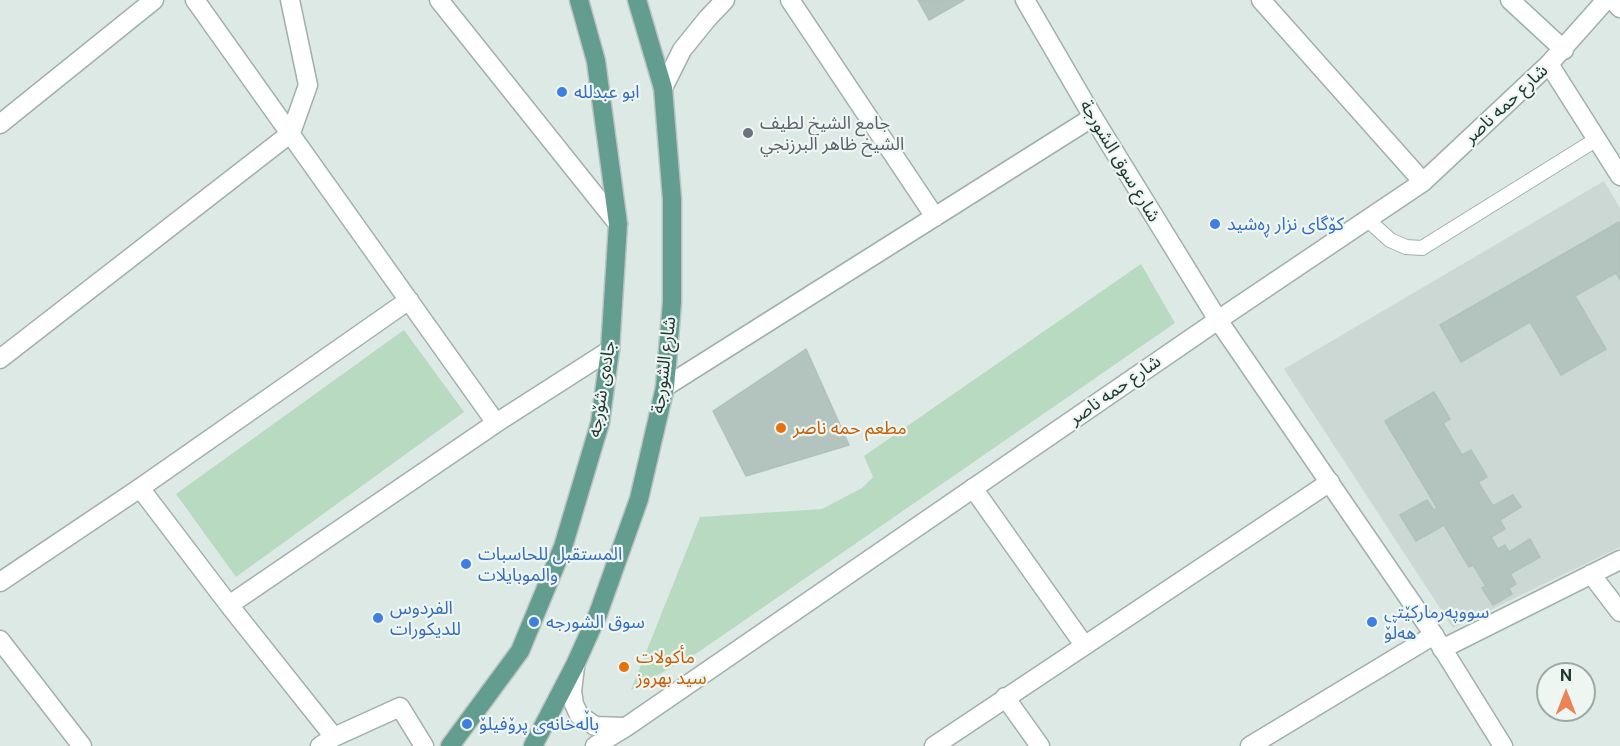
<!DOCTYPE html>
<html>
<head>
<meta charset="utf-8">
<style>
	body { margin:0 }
	#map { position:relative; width:1620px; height:746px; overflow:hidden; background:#dde9e4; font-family:"Public Sans",sans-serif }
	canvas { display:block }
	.north { position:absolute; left:1536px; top:662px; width:60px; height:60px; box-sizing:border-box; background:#eef6f2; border:2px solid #9caaa5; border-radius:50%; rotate:0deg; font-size:16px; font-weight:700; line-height:24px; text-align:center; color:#203732 }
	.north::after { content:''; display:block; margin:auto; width:21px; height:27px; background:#ec8258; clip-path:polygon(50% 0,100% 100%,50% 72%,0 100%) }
</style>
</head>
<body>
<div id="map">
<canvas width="1620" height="746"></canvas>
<div class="north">N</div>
</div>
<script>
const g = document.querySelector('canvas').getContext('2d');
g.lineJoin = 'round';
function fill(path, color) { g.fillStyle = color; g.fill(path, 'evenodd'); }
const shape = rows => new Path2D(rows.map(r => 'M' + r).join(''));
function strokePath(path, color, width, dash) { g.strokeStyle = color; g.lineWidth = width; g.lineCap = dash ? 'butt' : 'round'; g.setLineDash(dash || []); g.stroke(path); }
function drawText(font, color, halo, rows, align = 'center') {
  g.font = font + ' "Public Sans","Noto Sans Arabic",sans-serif'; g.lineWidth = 4.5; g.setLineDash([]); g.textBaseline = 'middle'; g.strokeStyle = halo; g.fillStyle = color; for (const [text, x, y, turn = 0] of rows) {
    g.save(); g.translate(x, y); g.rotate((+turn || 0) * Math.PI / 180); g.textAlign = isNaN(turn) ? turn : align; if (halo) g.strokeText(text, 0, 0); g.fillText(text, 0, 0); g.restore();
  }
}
fill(shape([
	[1604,181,1620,208,1620,547,1453,628,1284,369]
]), '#ccd8d3');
fill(shape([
	[1141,264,1175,323,697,653,631,690,700,517,822,509,862,488,873,477,864,456],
	[404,330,464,412,236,577,176,494]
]), '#b7dac1');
const building = shape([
	[918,0,964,0,929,20,918,0],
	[1619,222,1620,280,1616,273,1575,296,1606,349,1561,375,1530,322,1461,362,1440,325,1619,222],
	[806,349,849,445,746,476,713,411,806,349],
	[1434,392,1450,419,1443,423,1462,455,1471,450,1487,477,1478,482,1493,506,1513,495,1521,507,1500,520,1505,529,1491,537,1498,549,1505,545,1509,552,1530,539,1540,557,1510,574,1516,584,1509,588,1512,594,1493,605,1482,588,1486,586,1473,565,1469,567,1444,525,1416,541,1400,515,1427,500,1434,510,1437,508,1385,421,1434,392]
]);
fill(building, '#b3c3bd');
strokePath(building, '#b0c2bb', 1.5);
const service = shape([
	[1367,219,1390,240,1406,247,1422,248,1597,139]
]);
const minor = shape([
	[195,0,496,423],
	[439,0,618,224],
	[790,0,935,217],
	[1261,0,1423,182],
	[1510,0,1564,50],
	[1613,0,1620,8],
	[1549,64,1620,176],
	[663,88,682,50,707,19,725,0],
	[0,124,154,0],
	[0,359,291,133,308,85,290,0],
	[665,387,1093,117],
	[140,488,229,605,334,737],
	[973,488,1084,645],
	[1591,574,1620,612],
	[0,582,140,488,409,300],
	[229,605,496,423,610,350],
	[0,640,82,746],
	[1442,649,1620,560],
	[1005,697,1040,746],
	[320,746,334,737,400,707,424,746],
	[934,746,1330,482],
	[1250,746,1434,635]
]);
const tertiary = shape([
	[1025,0,1093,117,1218,320,1434,635,1503,746],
	[575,667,572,691,574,704,579,715,595,726,624,727],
	[595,746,626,727,1218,320,1423,182,1549,64,1606,0]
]);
const primary = shape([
	[450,746,520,651,563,547,600,423,610,350,618,224,596,61,579,0],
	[533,746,575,665,598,614,639,499,665,387,672,302,672,199,663,88,637,0]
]);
strokePath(service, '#a1b0ab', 16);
strokePath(minor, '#a1b0ab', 21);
strokePath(tertiary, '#a1b0ab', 21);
strokePath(primary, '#bcc3c2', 21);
strokePath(service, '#fff', 14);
strokePath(minor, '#fff', 18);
strokePath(tertiary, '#fff', 18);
strokePath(primary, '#639d90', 18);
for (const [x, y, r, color] of [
	[562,92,6,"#3f7fe0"],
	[748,133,6,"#6b7280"],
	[1215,224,6,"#3f7fe0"],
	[781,428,6,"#e8710a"],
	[466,564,6,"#3f7fe0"],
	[378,618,6,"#3f7fe0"],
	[534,622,6,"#3f7fe0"],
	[1372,622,6,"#3f7fe0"],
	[624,667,6,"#e8710a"],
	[467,724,6,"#3f7fe0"]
]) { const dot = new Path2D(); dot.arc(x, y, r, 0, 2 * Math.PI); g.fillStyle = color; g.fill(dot); strokePath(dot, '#eef6f2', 2); }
drawText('18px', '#366cbe', '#eef6f2', [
	["ابو عبدلله",574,92],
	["کۆگای نزار ڕەشید",1227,224],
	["المستقبل للحاسبات",478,554],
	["والموبايلات",478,575],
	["الفردوس",390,608],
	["للديكورات",390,629],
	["سووپەرمارکێتی",1384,612],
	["هەڵۆ",1384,633],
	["سوق الشورجه",546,622],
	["باڵەخانەی پرۆفیلۆ",479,724]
], 'left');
drawText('18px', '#203732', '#eef6f2', [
	["شارع حمه ناصر",1506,104,-43],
	["شارع سوق الشورجة",1120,161,59],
	["شارع الشورجة",664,365,-83],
	["جادەی شۆرجە",602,389,-81],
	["شارع حمه ناصر",1115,390,-35]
]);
drawText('18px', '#5b616d', '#eef6f2', [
	["جامع الشيخ لطيف",760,123],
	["الشيخ ظاهر البرزنجي",760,144]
], 'left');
drawText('18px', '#c56008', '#eef6f2', [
	["مطعم حمه ناصر",793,428],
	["مأكولات",636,657],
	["سيد بهروز",636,678]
], 'left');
</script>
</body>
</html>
